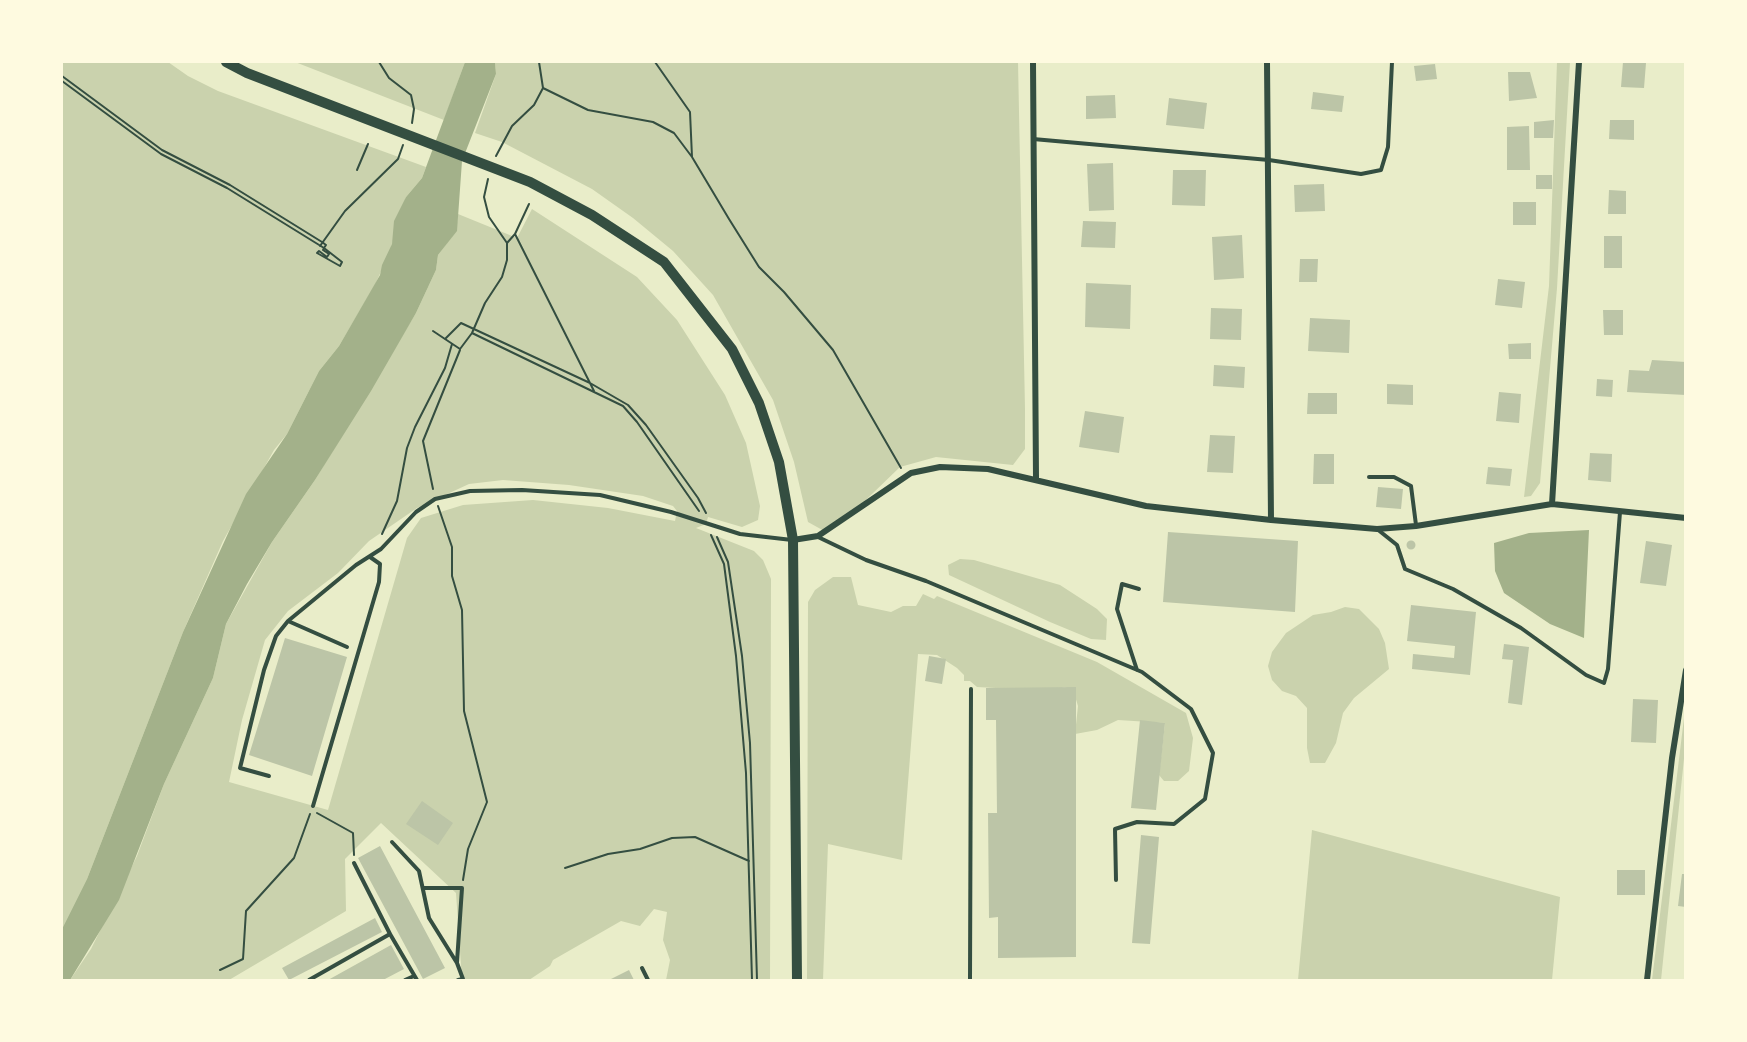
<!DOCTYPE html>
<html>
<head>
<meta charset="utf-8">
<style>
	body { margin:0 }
	#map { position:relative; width:1747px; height:1042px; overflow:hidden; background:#e9edc9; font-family:"PT Sans Narrow",sans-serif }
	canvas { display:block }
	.frame { position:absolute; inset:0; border:63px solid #fefae0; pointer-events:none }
</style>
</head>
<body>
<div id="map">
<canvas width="1747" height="1042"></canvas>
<div class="frame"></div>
</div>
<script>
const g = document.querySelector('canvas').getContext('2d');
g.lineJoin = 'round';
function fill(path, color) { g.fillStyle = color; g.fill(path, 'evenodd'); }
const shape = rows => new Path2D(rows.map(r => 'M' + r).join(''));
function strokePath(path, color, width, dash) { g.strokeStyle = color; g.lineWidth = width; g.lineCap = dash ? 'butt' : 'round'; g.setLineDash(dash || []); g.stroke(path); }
fill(shape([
	[62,62,168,62,188,76,218,91,426,167,422,178,406,197,390,251,375,285,339,346,319,371,287,434,274,450,223,541,183,632,87,879,62,929],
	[295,62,465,62,444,120],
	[495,62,1018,62,1025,409,1025,449,1013,465,936,457,900,467,843,522,826,532,808,522,794,462,773,400,713,295,673,251,633,218,592,189,502,142,475,133,496,74],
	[1557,62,1570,62,1557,288,1540,483,1531,496,1524,497,1549,286],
	[532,209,637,277,677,320,725,395,746,443,760,506,758,520,742,527,708,517,706,524,696,528,754,551,763,560,771,579,770,980,666,980,670,960,663,940,667,912,654,909,640,926,621,921,553,960,550,966,529,980,462,980,456,893,381,823,345,859,346,911,229,980,70,980,91,949,137,856,164,784,213,678,226,624,272,542,315,480,416,313,436,270,438,255,456,231,458,214,517,238],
	[503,480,569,485,643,496,673,506,677,511,675,521,608,508,533,500,463,505,421,518,407,538,328,810,229,782,242,720,265,640,288,611,338,573,369,541,417,508,469,484],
	[960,559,974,560,1060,585,1097,609,1107,619,1106,640,1091,639,1050,622,949,575,948,565],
	[833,577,851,577,858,605,891,612,903,606,916,606,923,594,934,599,937,596,1097,662,1186,713,1193,738,1189,771,1178,781,1164,781,1159,775,1165,723,1118,720,1097,730,1075,734,1078,706,1074,693,1065,687,1051,691,977,687,970,681,964,681,964,675,957,668,937,655,918,654,902,860,828,844,823,980,807,980,808,602,815,590],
	[1345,607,1359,609,1379,629,1385,643,1389,669,1354,698,1343,713,1336,743,1325,763,1310,763,1307,748,1307,708,1296,696,1282,691,1272,680,1268,666,1272,652,1286,633,1313,615,1331,612],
	[1685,710,1685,749,1661,980,1652,980],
	[1312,830,1560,897,1552,980,1298,980]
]), '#cad2ad');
fill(shape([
	[465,62,495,62,496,74,462,161,457,231,438,255,436,270,416,313,371,391,315,480,272,542,247,584,226,624,213,678,164,784,119,900,70,980,62,980,62,929,87,879,183,632,246,494,287,434,319,371,339,346,380,275,382,265,392,244,394,221,406,197,422,178],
	[1589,530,1584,638,1550,624,1504,593,1495,571,1494,543,1529,533]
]), '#a3b18a');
fill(shape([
	[1623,62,1646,63,1644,88,1621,87],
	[1435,64,1437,79,1416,81,1414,66],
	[1508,72,1530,72,1537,98,1509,101],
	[1313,92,1344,96,1342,112,1311,109],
	[1115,95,1116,118,1086,119,1086,96],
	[1169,98,1207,103,1204,129,1166,125],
	[1554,120,1553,138,1534,138,1534,122],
	[1610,120,1634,120,1634,140,1609,139],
	[1529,126,1530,170,1507,170,1507,127],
	[1113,163,1114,210,1089,211,1087,164],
	[1173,170,1206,170,1205,206,1172,205],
	[1536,175,1552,175,1552,189,1536,189],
	[1324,184,1325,211,1295,212,1294,185],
	[1609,190,1626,191,1626,214,1608,214],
	[1513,202,1536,202,1536,225,1513,225],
	[1083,221,1116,222,1115,248,1081,247],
	[1242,235,1244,278,1214,280,1212,237],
	[1604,236,1622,236,1622,268,1604,268],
	[1300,259,1318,259,1317,282,1299,282],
	[1498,279,1525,282,1522,308,1495,305],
	[1086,283,1131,285,1130,329,1085,327],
	[1211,308,1242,309,1241,340,1210,339],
	[1603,310,1623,310,1623,335,1604,335],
	[1310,318,1350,320,1349,353,1308,351],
	[1531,343,1531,359,1509,359,1508,344],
	[1652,360,1686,362,1686,395,1627,392,1629,370,1649,371],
	[1214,365,1245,367,1244,388,1213,386],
	[1597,379,1613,380,1612,397,1596,396],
	[1387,384,1413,385,1413,405,1387,404],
	[1499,392,1521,394,1519,423,1496,421],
	[1308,393,1337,393,1337,414,1307,414],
	[1085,411,1124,417,1119,453,1079,447],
	[1210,435,1235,436,1233,473,1207,472],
	[1590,453,1612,454,1611,482,1588,480],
	[1314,454,1334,454,1334,484,1313,484],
	[1488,467,1512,469,1510,486,1486,484],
	[1378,487,1403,489,1401,509,1376,507],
	[1168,532,1298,541,1295,612,1163,602],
	'1406.5 545a4.5 4.5 0 1 1 9 0a4.5 4.5 0 1 1-9 0Z',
	[1646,541,1672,545,1666,586,1640,583],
	[1411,605,1476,612,1470,675,1412,669,1413,654,1454,658,1455,646,1407,641],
	[285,638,347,657,312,776,249,755],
	[1504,644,1529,647,1522,705,1508,703,1513,660,1502,659],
	[929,656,946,659,942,684,925,681],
	[1076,687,1076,957,998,958,998,917,989,918,988,813,997,813,996,720,986,720,986,688],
	[1633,699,1658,700,1656,743,1631,742],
	[1140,720,1165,723,1156,810,1131,808],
	[422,801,453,823,438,845,406,824],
	[1141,835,1159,837,1150,944,1132,943],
	[380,846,445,968,423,979,358,858],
	[1617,870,1645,870,1645,895,1617,895],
	[1682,874,1686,874,1686,907,1678,906],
	[375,918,382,932,289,980,282,968],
	[391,945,404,969,383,980,328,980],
	[629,970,634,980,609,980]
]), '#bcc5a7');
strokePath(shape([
	[379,62,389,78,411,95,414,109,412,123],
	[655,62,690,112,692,157,729,219,759,267,784,292,833,350,901,468],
	[62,76,162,150,230,185,322,242,326,245,324,248,323,250,329,254,327,257,319,251,317,253,340,266,342,262,324,248,227,188,161,154,62,81],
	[543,88,588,110,653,122,674,133,692,157],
	[496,156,512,126,534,105,543,88,539,62],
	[357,170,368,144],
	[515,234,529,204],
	[507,243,515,234,594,391],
	[320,246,345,211,398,159,403,145],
	[433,331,460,349,472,333,623,406,637,422,699,511],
	[472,333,485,303,502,277,507,260,507,243,489,217,484,197,488,179],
	[445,339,461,323,590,383,628,405,646,425,698,498,706,513],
	[433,489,423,441,460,350],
	[438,506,452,547,452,576,462,610,464,711,487,802,468,849,463,880],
	[382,534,397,501,407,448,415,427,445,368,452,344],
	[711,535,724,564,736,656,746,773,752,980],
	[717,537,728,562,742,656,750,743,757,980],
	[317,813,353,833,354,855],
	[565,868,608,854,640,849,672,838,695,837,749,861],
	[220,970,243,959,246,911,294,858,310,814]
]), '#344e41', 2);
strokePath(shape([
	[1033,139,1269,160,1361,174,1381,170,1388,147,1392,62],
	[1369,477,1394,477,1411,486,1416,525],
	[1377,529,1397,545,1405,569,1453,589,1521,628,1586,675,1604,683,1608,669,1620,512],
	[818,537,866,560,926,581,1142,672,1191,709,1213,753,1205,799,1174,824,1137,822,1115,829,1116,880],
	[347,647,288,621,356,565,381,549,416,512,435,499,470,491,522,490,600,495,671,512,740,534,792,540],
	[1137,670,1117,609,1122,584,1139,589],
	[269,776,240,768,264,670,276,636,288,621],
	[313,806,379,582,380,564,370,557],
	[392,842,419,871,429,918,457,963,463,979,458,980],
	[424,888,462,888,457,962],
	[390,934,417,980],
	[642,968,648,980],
	[309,980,390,934,354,863],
	[405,980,414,976],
	[970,980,971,689]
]), '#344e41', 4);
strokePath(shape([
	[1033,62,1036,478],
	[1267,62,1271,520],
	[1552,504,1579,62],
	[793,540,818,536,911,473,940,467,988,469,1146,506,1271,520,1377,529,1416,526,1552,504,1686,518],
	[1647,980,1672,758,1686,670]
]), '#344e41', 6);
strokePath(shape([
	[226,62,247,73,530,182,592,215,664,262,732,349,759,403,779,462,793,540,797,980]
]), '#344e41', 10);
</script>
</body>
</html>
